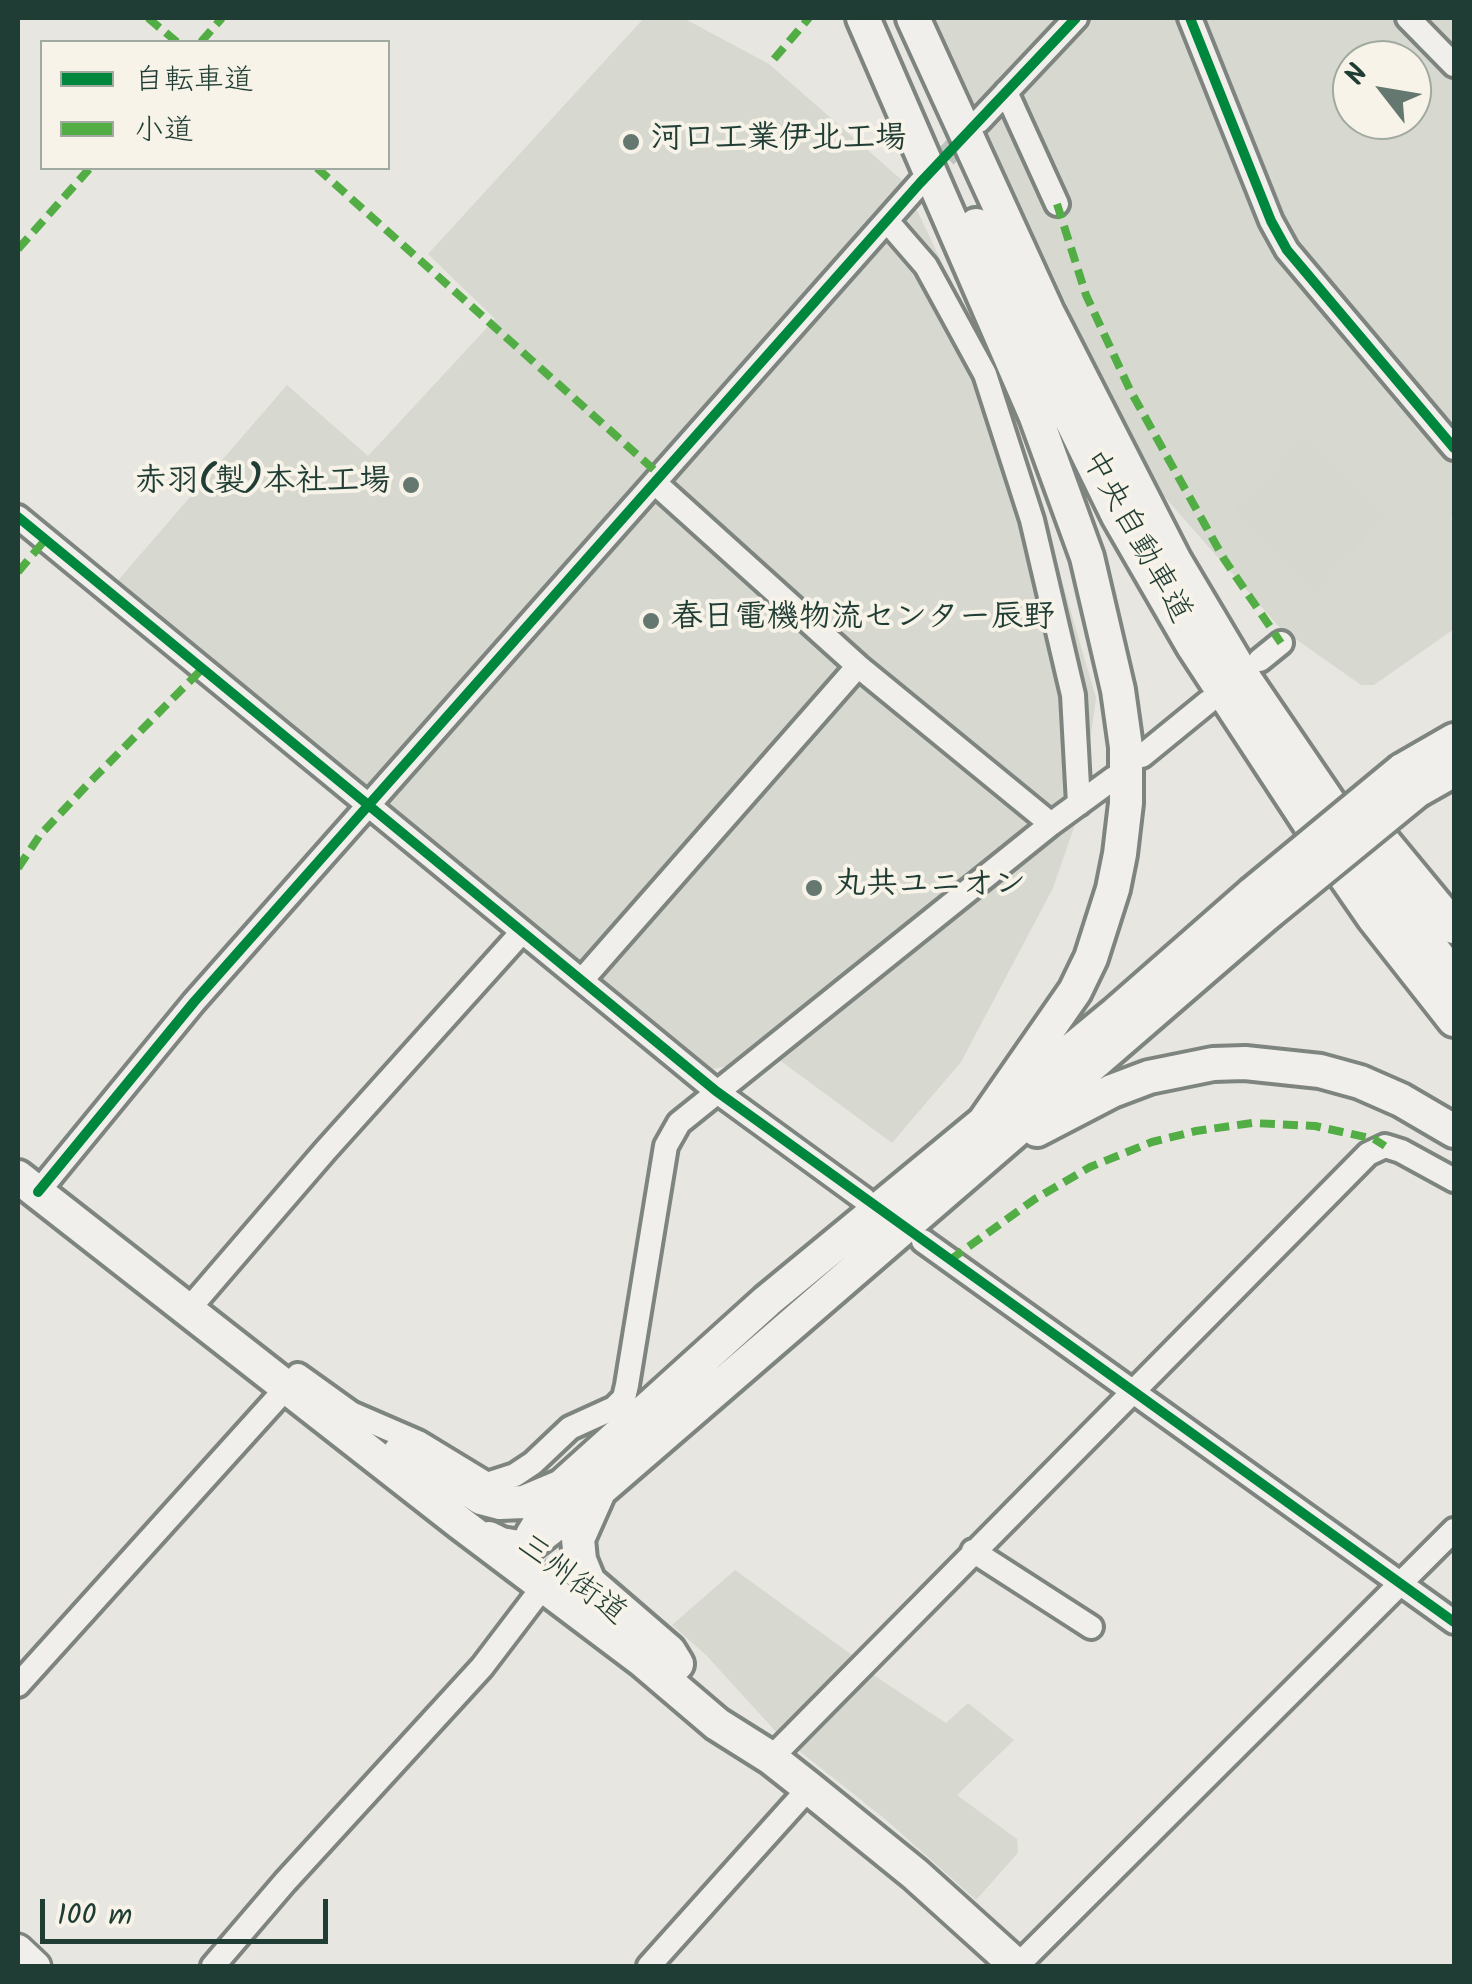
<!DOCTYPE html>
<html>
<head>
<meta charset="utf-8">
<style>
	body { margin:0 }
	#map { position:relative; width:1472px; height:1984px; overflow:hidden; background:#e7e6e0; font-family:Kalam,"Klee One",sans-serif }
	canvas { display:block }
	.frame { position:absolute; inset:0; border:20px solid #1f3d34; pointer-events:none }
	.legend { position:absolute; left:40px; top:40px; width:350px; height:130px; box-sizing:border-box; background:#f7f3e8; border:2px solid #a1aaa0; margin:0; padding:12px 18px; list-style:none; font-size:30px; color:#1f3d34 }
	.legend li { display:flex; align-items:center; gap:20px; height:50px }
	.legend b { width:50px; border:2px solid #a1aaa0 }
	.north { position:absolute; left:1332px; top:40px; width:100px; height:100px; box-sizing:border-box; background:#f7f3e8; border:2px solid #a1aaa0; border-radius:50%; rotate:301deg; font-size:28px; font-weight:700; line-height:40px; text-align:center; color:#1f3d34 }
	.north::after { content:''; display:block; margin:auto; width:35px; height:45px; background:#657870; clip-path:polygon(50% 0,100% 100%,50% 72%,0 100%) }
	.scale { position:absolute; left:40px; top:1899px; width:288px; height:45px; box-sizing:border-box; border:5px solid #1f3d34; border-top:0; padding-left:12px; font-size:30px; line-height:35px; white-space:nowrap; color:#1f3d34; -webkit-text-stroke:8px #f7f3e8; paint-order:stroke }
</style>
</head>
<body>
<div id="map">
<canvas width="1472" height="1984"></canvas>
<div class="frame"></div>
<ul class="legend">
<li><b style="height:12px;background:#00873e"></b>自転車道</li>
<li><b style="height:12px;background:#52ad45"></b>小道</li>
</ul>
<div class="north">N</div>
<div class="scale">100 m</div>
</div>
<script>
const g = document.querySelector('canvas').getContext('2d');
g.lineJoin = 'round';
function fill(path, color) { g.fillStyle = color; g.fill(path, 'evenodd'); }
const shape = rows => new Path2D(rows.map(r => 'M' + r).join(''));
function strokePath(path, color, width, dash) { g.strokeStyle = color; g.lineWidth = width; g.lineCap = dash ? 'butt' : 'round'; g.setLineDash(dash || []); g.stroke(path); }
function drawText(font, color, halo, rows, align = 'center') {
  g.font = font + ' Kalam,"Klee One",sans-serif'; g.lineWidth = 8; g.setLineDash([]); g.textBaseline = 'middle'; g.strokeStyle = halo; g.fillStyle = color; for (const [text, x, y, turn = 0] of rows) {
    g.save(); g.translate(x, y); g.rotate((+turn || 0) * Math.PI / 180); g.textAlign = isNaN(turn) ? turn : align; if (halo) g.strokeText(text, 0, 0); g.fillText(text, 0, 0); g.restore();
  }
}
fill(shape([
	[644,18,683,18,769,64,903,181,992,368,1053,550,1096,698,1081,807,1053,888,961,1062,892,1143,774,1056,708,1070,405,828,114,585,287,385,368,456,495,319,428,254],
	[933,18,1454,18,1454,515,1451,519,1454,524,1454,629,1374,685,1361,685,1280,628,1147,477],
	[1352,60,1412,60,1412,120,1352,120],
	[735,1570,856,1658,779,1735,706,1655,672,1625],
	[863,1668,946,1723,968,1703,1014,1740,957,1795,1017,1839,1018,1853,976,1900,885,1819,793,1746]
]), '#d7d9d0');
fill(shape([
	[1304,437,1386,515,1315,593,1234,510]
]), '#d6d8cf');
strokePath(shape([
	[923,181,973,128]
]), '#bfc4be', 22, [22, 11]);
const minor = shape([
	[1190,18,1271,221,1287,250,1454,448],
	[1408,18,1454,65],
	[1006,92,1057,204],
	[979,121,1076,18],
	[887,221,926,266,985,374,1032,520,1073,695,1079,804],
	[18,517,716,1091,864,1199],
	[1260,660,1281,643],
	[858,666,1051,824,1114,778],
	[1142,756,1208,702],
	[582,980,858,666,655,483],
	[38,1192,194,1002,920,183],
	[923,1241,1454,1622],
	[188,1310,325,1151,522,932],
	[973,1551,1091,1627],
	[18,1685,298,1375,351,1413,418,1442,487,1484,515,1475,533,1463,570,1428,614,1408,624,1398,627,1385,666,1146,679,1123,1051,824],
	[771,1758,1368,1154,1385,1146,1401,1151,1454,1180],
	[213,1966,285,1882,482,1667,555,1571],
	[649,1966,809,1788],
	[1017,1966,1454,1530]
]);
const major = shape([
	[18,1949,36,1966]
]);
const highway = shape([
	[863,18,1036,417,1087,557,1118,690,1126,747,1126,803,1120,854,1113,889,1091,958,1075,991,984,1122],
	[913,18,1047,311,1175,561,1247,682,1396,901,1454,977],
	[976,225,1118,516,1193,646,1324,846,1373,917,1454,1020],
	[1402,770,1454,740],
	[1417,791,1454,770],
	[1359,812,1454,927],
	[1037,1130,1112,1091,1149,1077,1213,1064,1245,1063,1320,1071,1360,1082,1401,1100,1454,1131],
	[18,1177,460,1523,643,1661,717,1724,771,1758,809,1788,915,1874,1017,1966],
	[400,1452,439,1470,481,1498,500,1503,524,1502,562,1486],
	[598,1494,578,1539,580,1560,589,1582,669,1651,677,1664],
	[532,1535,562,1486,767,1301,1115,1014,1252,894],
	[489,1538,501,1544,525,1548,600,1490,1268,913]
]);
strokePath(minor, '#7e847f', 30);
strokePath(major, '#7e847f', 35);
strokePath(highway, '#7e847f', 40);
strokePath(minor, '#f0efeb', 22);
strokePath(major, '#f0efeb', 28);
strokePath(highway, '#f0efeb', 32);
const highwayBridge = shape([
	[1252,894,1402,770],
	[1268,913,1417,791]
]);
strokePath(highwayBridge, '#7e847f', 40, []);
strokePath(highwayBridge, '#f0efeb', 32);
strokePath(shape([
	[148,18,177,42],
	[201,42,222,18],
	[774,59,809,18],
	[317,168,661,476],
	[1057,204,1086,295,1130,390,1224,559,1281,643],
	[18,249,90,168],
	[18,572,45,540],
	[18,868,40,835,88,784,201,670],
	[950,1260,1035,1199,1090,1167,1152,1142,1196,1131,1252,1123,1315,1126,1374,1139,1385,1146]
]), '#52ad45', 8, [15, 8]);
strokePath(shape([
	[1190,18,1271,221,1287,250,1454,448],
	[18,517,716,1091,1454,1622],
	[38,1192,194,1002,920,183,1076,18]
]), '#00873e', 10);
for (const [x, y, r, color] of [
	[631,142,10,"#657870"],
	[411,485,10,"#657870"],
	[651,621,10,"#657870"],
	[814,888,10,"#657870"]
]) { const dot = new Path2D(); dot.arc(x, y, r, 0, 2 * Math.PI); g.fillStyle = color; g.fill(dot); strokePath(dot, '#f7f3e8', 4); }
drawText('bold 32px', '#1f3d34', '#f7f3e8', [
	["河口工業伊北工場",651,142],
	["赤羽(製)本社工場",391,485,"right"],
	["春日電機物流センター辰野",671,621],
	["丸共ユニオン",834,888]
], 'left');
drawText('32px', '#1f3d34', '#f7f3e8', [
	["中央自動車道",1134,538,61],
	["三州街道",570,1582,37]
]);
</script>
</body>
</html>
